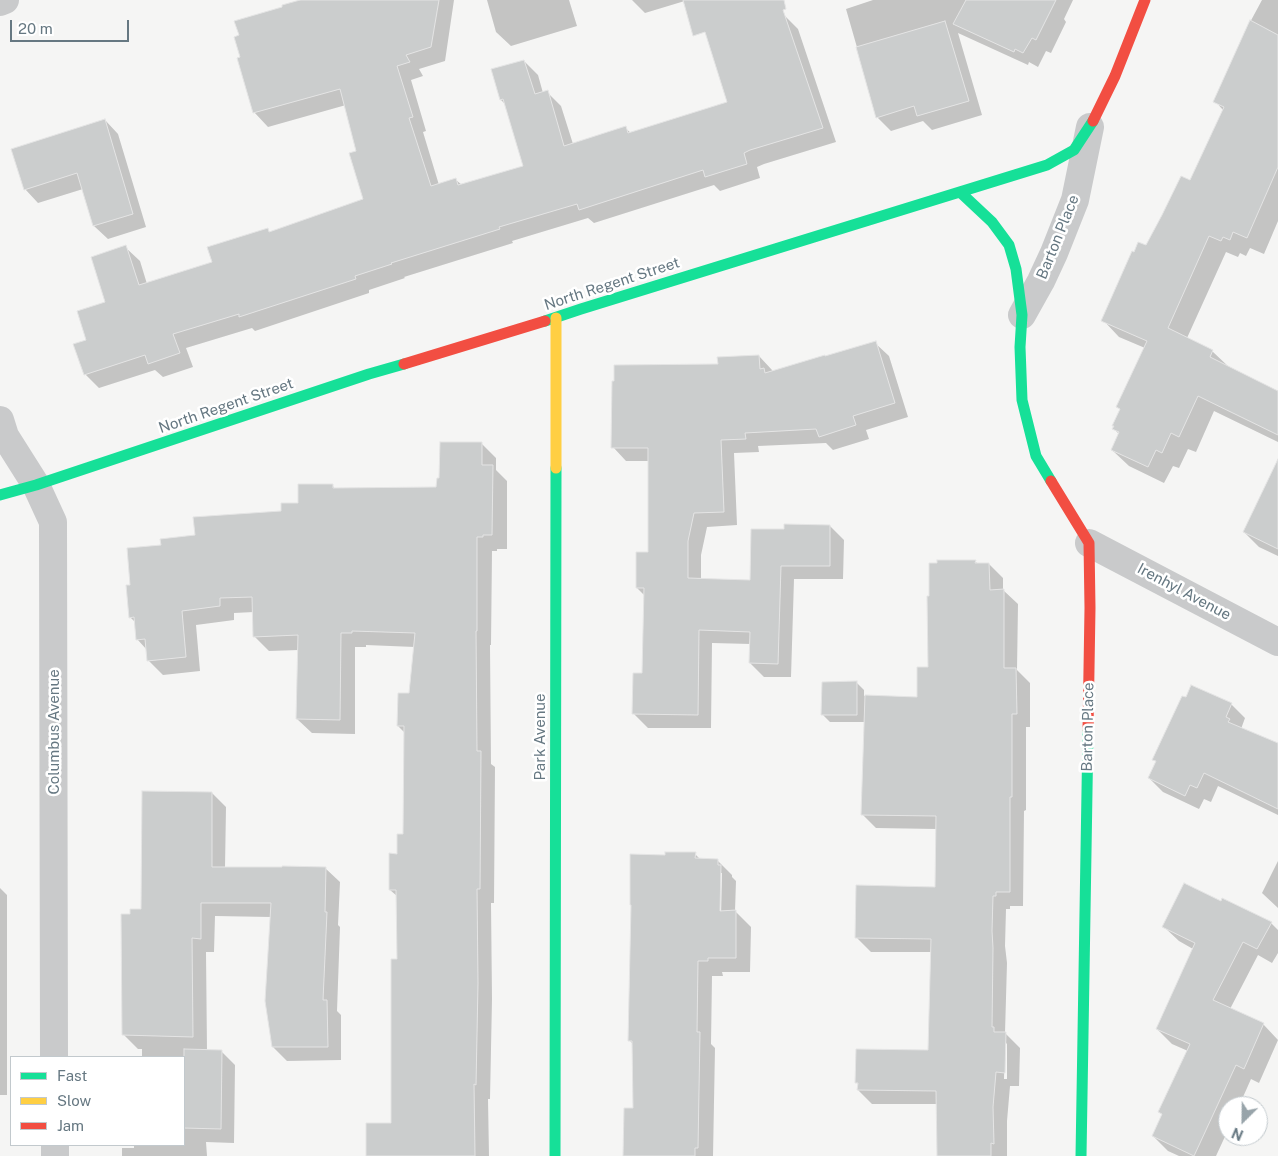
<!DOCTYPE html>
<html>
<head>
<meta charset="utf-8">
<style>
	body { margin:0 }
	#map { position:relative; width:1278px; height:1156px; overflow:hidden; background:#f5f5f4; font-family:"Public Sans",sans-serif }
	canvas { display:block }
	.legend { position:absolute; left:10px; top:1056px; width:175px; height:90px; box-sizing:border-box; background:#fff; border:1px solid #c2c9cd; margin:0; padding:6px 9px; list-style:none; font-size:15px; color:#667882 }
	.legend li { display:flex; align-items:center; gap:10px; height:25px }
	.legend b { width:25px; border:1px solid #c2c9cd }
	.north { position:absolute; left:1218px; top:1096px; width:50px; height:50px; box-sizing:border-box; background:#fff; border:1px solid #c2c9cd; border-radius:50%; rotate:203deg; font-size:14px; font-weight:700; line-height:20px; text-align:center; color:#667882 }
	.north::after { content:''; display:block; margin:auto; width:18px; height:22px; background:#98a4aa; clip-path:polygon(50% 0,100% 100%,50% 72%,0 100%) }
	.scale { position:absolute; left:10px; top:20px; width:119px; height:22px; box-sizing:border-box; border:2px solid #667882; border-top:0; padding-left:6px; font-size:15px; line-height:18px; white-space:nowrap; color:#667882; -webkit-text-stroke:4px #fff; paint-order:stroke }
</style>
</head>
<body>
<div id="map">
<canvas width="1278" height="1156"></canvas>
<ul class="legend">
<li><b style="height:6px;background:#16e098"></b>Fast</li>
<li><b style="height:6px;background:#ffcf43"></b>Slow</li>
<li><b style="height:6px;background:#f24e42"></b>Jam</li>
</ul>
<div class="north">N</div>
<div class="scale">20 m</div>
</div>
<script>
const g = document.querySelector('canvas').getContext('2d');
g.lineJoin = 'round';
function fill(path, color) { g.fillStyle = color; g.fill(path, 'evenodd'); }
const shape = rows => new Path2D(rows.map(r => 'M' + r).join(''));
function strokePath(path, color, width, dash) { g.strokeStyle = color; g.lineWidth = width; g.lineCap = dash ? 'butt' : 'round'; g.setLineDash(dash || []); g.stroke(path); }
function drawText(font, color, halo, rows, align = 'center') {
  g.font = font + ' "Public Sans",sans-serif'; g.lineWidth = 5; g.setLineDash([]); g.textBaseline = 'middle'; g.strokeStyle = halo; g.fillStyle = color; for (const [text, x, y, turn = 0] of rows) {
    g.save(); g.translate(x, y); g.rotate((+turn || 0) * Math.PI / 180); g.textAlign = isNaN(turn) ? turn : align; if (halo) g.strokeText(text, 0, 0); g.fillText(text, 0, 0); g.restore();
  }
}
fill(shape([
	[304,0,454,0,445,61,419,69,423,76,411,80,426,131,423,132,439,185,456,180,462,185,524,166,505,104,501,100,524,61,538,75,543,93,547,92,561,106,573,144,625,128,631,133,728,103,784,15,798,29,836,142,764,164,757,167,760,178,720,191,714,185,594,223,588,218,512,241,513,243,404,277,405,278,369,290,369,293,255,331,252,328,186,348,193,367,163,377,155,370,99,388,85,374,88,341,107,303,125,247,140,261,147,284,214,263,268,230,271,233,365,200,357,152,346,105,268,127,254,112,284,7],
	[487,0,569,0,577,26,511,46,496,32],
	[632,0,688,0,645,13],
	[873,0,1073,0,1064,19,1066,22,1051,53,1046,51,1038,67,1029,62,1028,65,958,33,982,115,932,130,923,121,891,131,877,117,846,9],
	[1262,0,1278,0,1278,221,1264,254,1250,248,1246,256,1240,253,1238,257,1226,252,1187,338,1212,351,1230,368,1278,391,1278,442,1214,411,1196,452,1188,449,1179,468,1173,466,1164,483,1129,466,1112,450,1119,434,1114,429,1115,427,1113,425,1121,410,1118,407,1145,348,1119,337,1103,320,1146,247,1191,182,1223,110,1215,101,1248,26],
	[105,120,118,134,146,227,108,239,94,226,83,189,38,203,25,189],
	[875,343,889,356,908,417,866,430,869,439,833,450,826,443,758,446,759,452,734,453,737,525,707,527,701,555,701,580,752,581,785,530,830,526,844,540,843,579,794,579,791,677,764,677,750,663,751,644,712,643,711,728,648,728,634,714,644,674,645,596,637,588,650,553,649,461,626,461,613,447,719,365,759,356,772,370,772,372],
	[482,444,496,458,496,470,507,481,507,549,497,549,497,551,492,551,491,645,490,645,491,764,495,767,494,903,491,903,492,999,490,1099,488,1099,489,1156,367,1156,392,1124,398,961,397,896,390,890,398,855,405,835,405,733,398,726,410,695,415,647,366,645,366,647,355,647,355,734,312,733,297,719,299,650,269,651,254,636,254,612,234,613,234,620,196,625,200,671,163,675,148,660,147,650,137,639,136,623,130,617,131,586,163,546,283,512,300,505,332,485,336,490,438,489],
	[1278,462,1278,556,1259,547,1244,532],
	[975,561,978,564,989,564,1003,578,1003,590,1018,604,1017,670,1030,683,1030,727,1026,727,1026,810,1024,811,1023,906,1010,906,1010,909,1006,909,1005,946,1007,963,1005,1033,1020,1048,1019,1086,1010,1086,1007,1121,1007,1156,938,1156,938,1104,872,1104,858,1090,859,1085,856,1082,929,1051,932,952,871,952,857,938,936,888,937,829,876,828,862,814,865,722,830,722,823,715,857,683,864,690,864,696,918,698],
	[1005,1042,1007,1044,1007,1079,1004,1079],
	[1231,704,1245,718,1241,729,1278,744,1278,815,1218,786,1211,802,1204,799,1199,809,1163,792,1149,778,1156,762,1154,760],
	[212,793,226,807,225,868,325,868,340,882,338,925,340,927,337,1011,341,1015,341,1060,287,1061,273,1047,271,917,215,916,214,952,206,952,207,1051,221,1051,235,1065,234,1143,206,1142,207,1156,122,1156,122,1148,134,1148,134,1145,184,1145,184,1057,142,1057,142,1049,138,1049,123,1034,132,915,142,910],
	[695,854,701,860,717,860,732,875,732,877,736,881,735,911,751,927,750,972,722,972,723,976,712,976,711,1044,715,1048,713,1156,625,1156,634,1110,633,1044,630,1041,666,857],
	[720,873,722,873,721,917,719,917],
	[1278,861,1278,908,1262,893],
	[0,888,7,895,7,1095,0,1095],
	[1221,903,1271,923,1278,930,1278,953,1272,963,1258,955,1230,1009,1263,1024,1278,1040,1259,1083,1251,1079,1239,1106,1228,1106,1228,1130,1216,1156,1179,1156,1168,1151,1153,1136,1163,1115,1159,1112,1188,1051,1172,1044,1157,1029,1193,949,1179,941,1164,927]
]), '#0003');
const building = shape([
	[300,0,439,0,431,47,406,55,410,62,397,66,413,117,409,118,431,186,456,178,458,185,523,166,503,99,500,100,491,69,524,60,535,94,548,90,564,146,626,126,628,133,727,102,705,32,693,36,683,0,784,0,786,9,783,10,823,128,750,150,744,153,747,164,705,177,703,170,579,210,577,204,499,227,500,229,391,263,392,264,355,276,356,279,239,317,239,314,173,334,180,353,148,364,145,355,84,375,73,344,86,340,77,311,105,302,91,257,126,245,139,285,212,262,207,247,268,228,269,232,363,199,349,153,356,151,340,89,253,113,237,58,240,57,234,37,239,35,234,21,282,7,282,5,300,0],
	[966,0,1056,0,1036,40,1032,38,1023,53,1015,49,1014,52,953,24,966,0],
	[1250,20,1278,35,1278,167,1247,238,1233,232,1230,240,1223,237,1221,241,1209,236,1168,328,1213,350,1210,357,1278,391,1278,435,1198,396,1179,437,1171,433,1162,453,1156,450,1148,467,1111,450,1119,432,1112,429,1114,426,1112,426,1120,409,1116,407,1147,341,1101,321,1132,251,1134,252,1138,242,1146,245,1162,215,1181,176,1190,180,1224,107,1213,102,1250,20],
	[945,21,969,101,917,116,914,106,876,118,856,47,945,21],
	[105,119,133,214,93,226,77,173,24,190,11,149,105,119],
	[876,341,895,403,853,416,856,425,819,437,816,429,745,433,746,439,721,440,724,512,694,513,688,541,688,578,750,580,751,529,784,529,784,524,830,525,830,566,781,566,778,664,749,663,750,632,699,630,698,715,632,714,633,673,642,673,644,588,636,588,636,552,648,552,648,448,611,448,612,381,614,381,614,365,718,364,717,357,759,355,760,369,764,368,765,373,825,355,825,356,876,341],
	[440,442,482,442,482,465,493,465,492,535,483,535,483,537,477,537,477,631,476,631,477,751,481,751,480,889,477,889,478,983,476,1085,474,1084,475,1156,366,1156,366,1123,391,1123,391,959,397,959,396,890,389,890,389,853,397,854,397,834,403,834,404,726,397,726,398,693,409,693,415,633,352,631,352,633,341,633,340,720,296,719,298,635,253,637,252,597,220,598,220,606,182,611,186,657,147,661,145,639,136,640,134,617,129,618,126,585,130,585,127,548,161,545,160,539,195,535,193,517,281,511,281,503,298,503,298,484,333,484,333,488,436,487,437,478,439,478,440,442],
	[1278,459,1278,549,1243,532,1278,459],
	[937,560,976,560,975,563,989,563,990,590,1004,589,1004,668,1016,668,1017,714,1012,714,1012,797,1010,797,1010,892,996,892,996,896,993,896,992,931,993,948,992,1027,994,1027,994,1032,1006,1032,1005,1073,996,1072,993,1107,994,1144,991,1143,991,1156,937,1156,936,1091,857,1090,858,1083,855,1083,856,1049,928,1050,931,939,855,938,856,885,935,887,936,816,861,815,865,695,917,697,917,667,928,667,927,596,929,596,929,563,937,563,937,560],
	[857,681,857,715,821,715,822,682,857,681],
	[1191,685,1232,703,1226,717,1230,719,1228,722,1278,743,1278,809,1204,773,1197,788,1190,785,1185,796,1148,778,1156,761,1152,760,1182,696,1186,697,1191,685],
	[142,791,212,792,212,867,282,867,282,866,326,867,325,912,327,912,323,1000,327,1000,328,1047,272,1047,265,1001,271,903,201,903,201,939,192,938,193,1037,122,1035,121,914,130,914,130,909,141,909,142,791],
	[665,852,696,852,695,858,718,859,718,865,721,865,720,911,736,910,736,958,708,958,708,961,698,961,697,1032,700,1032,698,1148,695,1148,695,1156,623,1156,624,1108,633,1108,632,1041,628,1041,631,905,630,905,630,854,665,855,665,852],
	[1184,883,1221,901,1222,898,1272,922,1257,949,1243,942,1213,1000,1264,1023,1244,1069,1236,1065,1194,1156,1152,1136,1162,1114,1158,1112,1190,1044,1156,1029,1195,943,1162,927,1184,883],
	[184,1049,222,1050,221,1129,184,1128,184,1049]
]);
fill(building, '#cbcdcd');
strokePath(building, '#e4e4e4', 1);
strokePath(shape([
	[0,2,5,0],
	[1022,315,1041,281,1054,253,1075,200,1090,127],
	[0,420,5,436,36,485,53,522,54,1057],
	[1089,543,1278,642],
	[55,1145,55,1156]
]), '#c9cacb', 28);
strokePath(shape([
	[960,192,992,222,1009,245,1016,269,1022,315,1020,347,1022,400,1036,456,1051,481],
	[545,321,581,309,1047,165,1074,150,1093,121],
	[0,495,36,485,369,374,404,364],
	[555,1156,556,468],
	[1081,1156,1088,730]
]), '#16e098', 11);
strokePath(shape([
	[556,468,556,318]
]), '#ffcf43', 11);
strokePath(shape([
	[1093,121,1115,76,1145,0],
	[404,364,545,321],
	[1051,481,1089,543,1090,608,1088,730]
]), '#f24e42', 11);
drawText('15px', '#667882', '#fff', [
	["Barton Place",1058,237,-68],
	["North Regent Street",612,284,-18],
	["North Regent Street",226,406,-19],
	["Irenhyl Avenue",1184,592,28],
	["Barton Place",1088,727,-89],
	["Columbus Avenue",54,732,-90],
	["Park Avenue",540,737,-90]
]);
</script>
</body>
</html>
